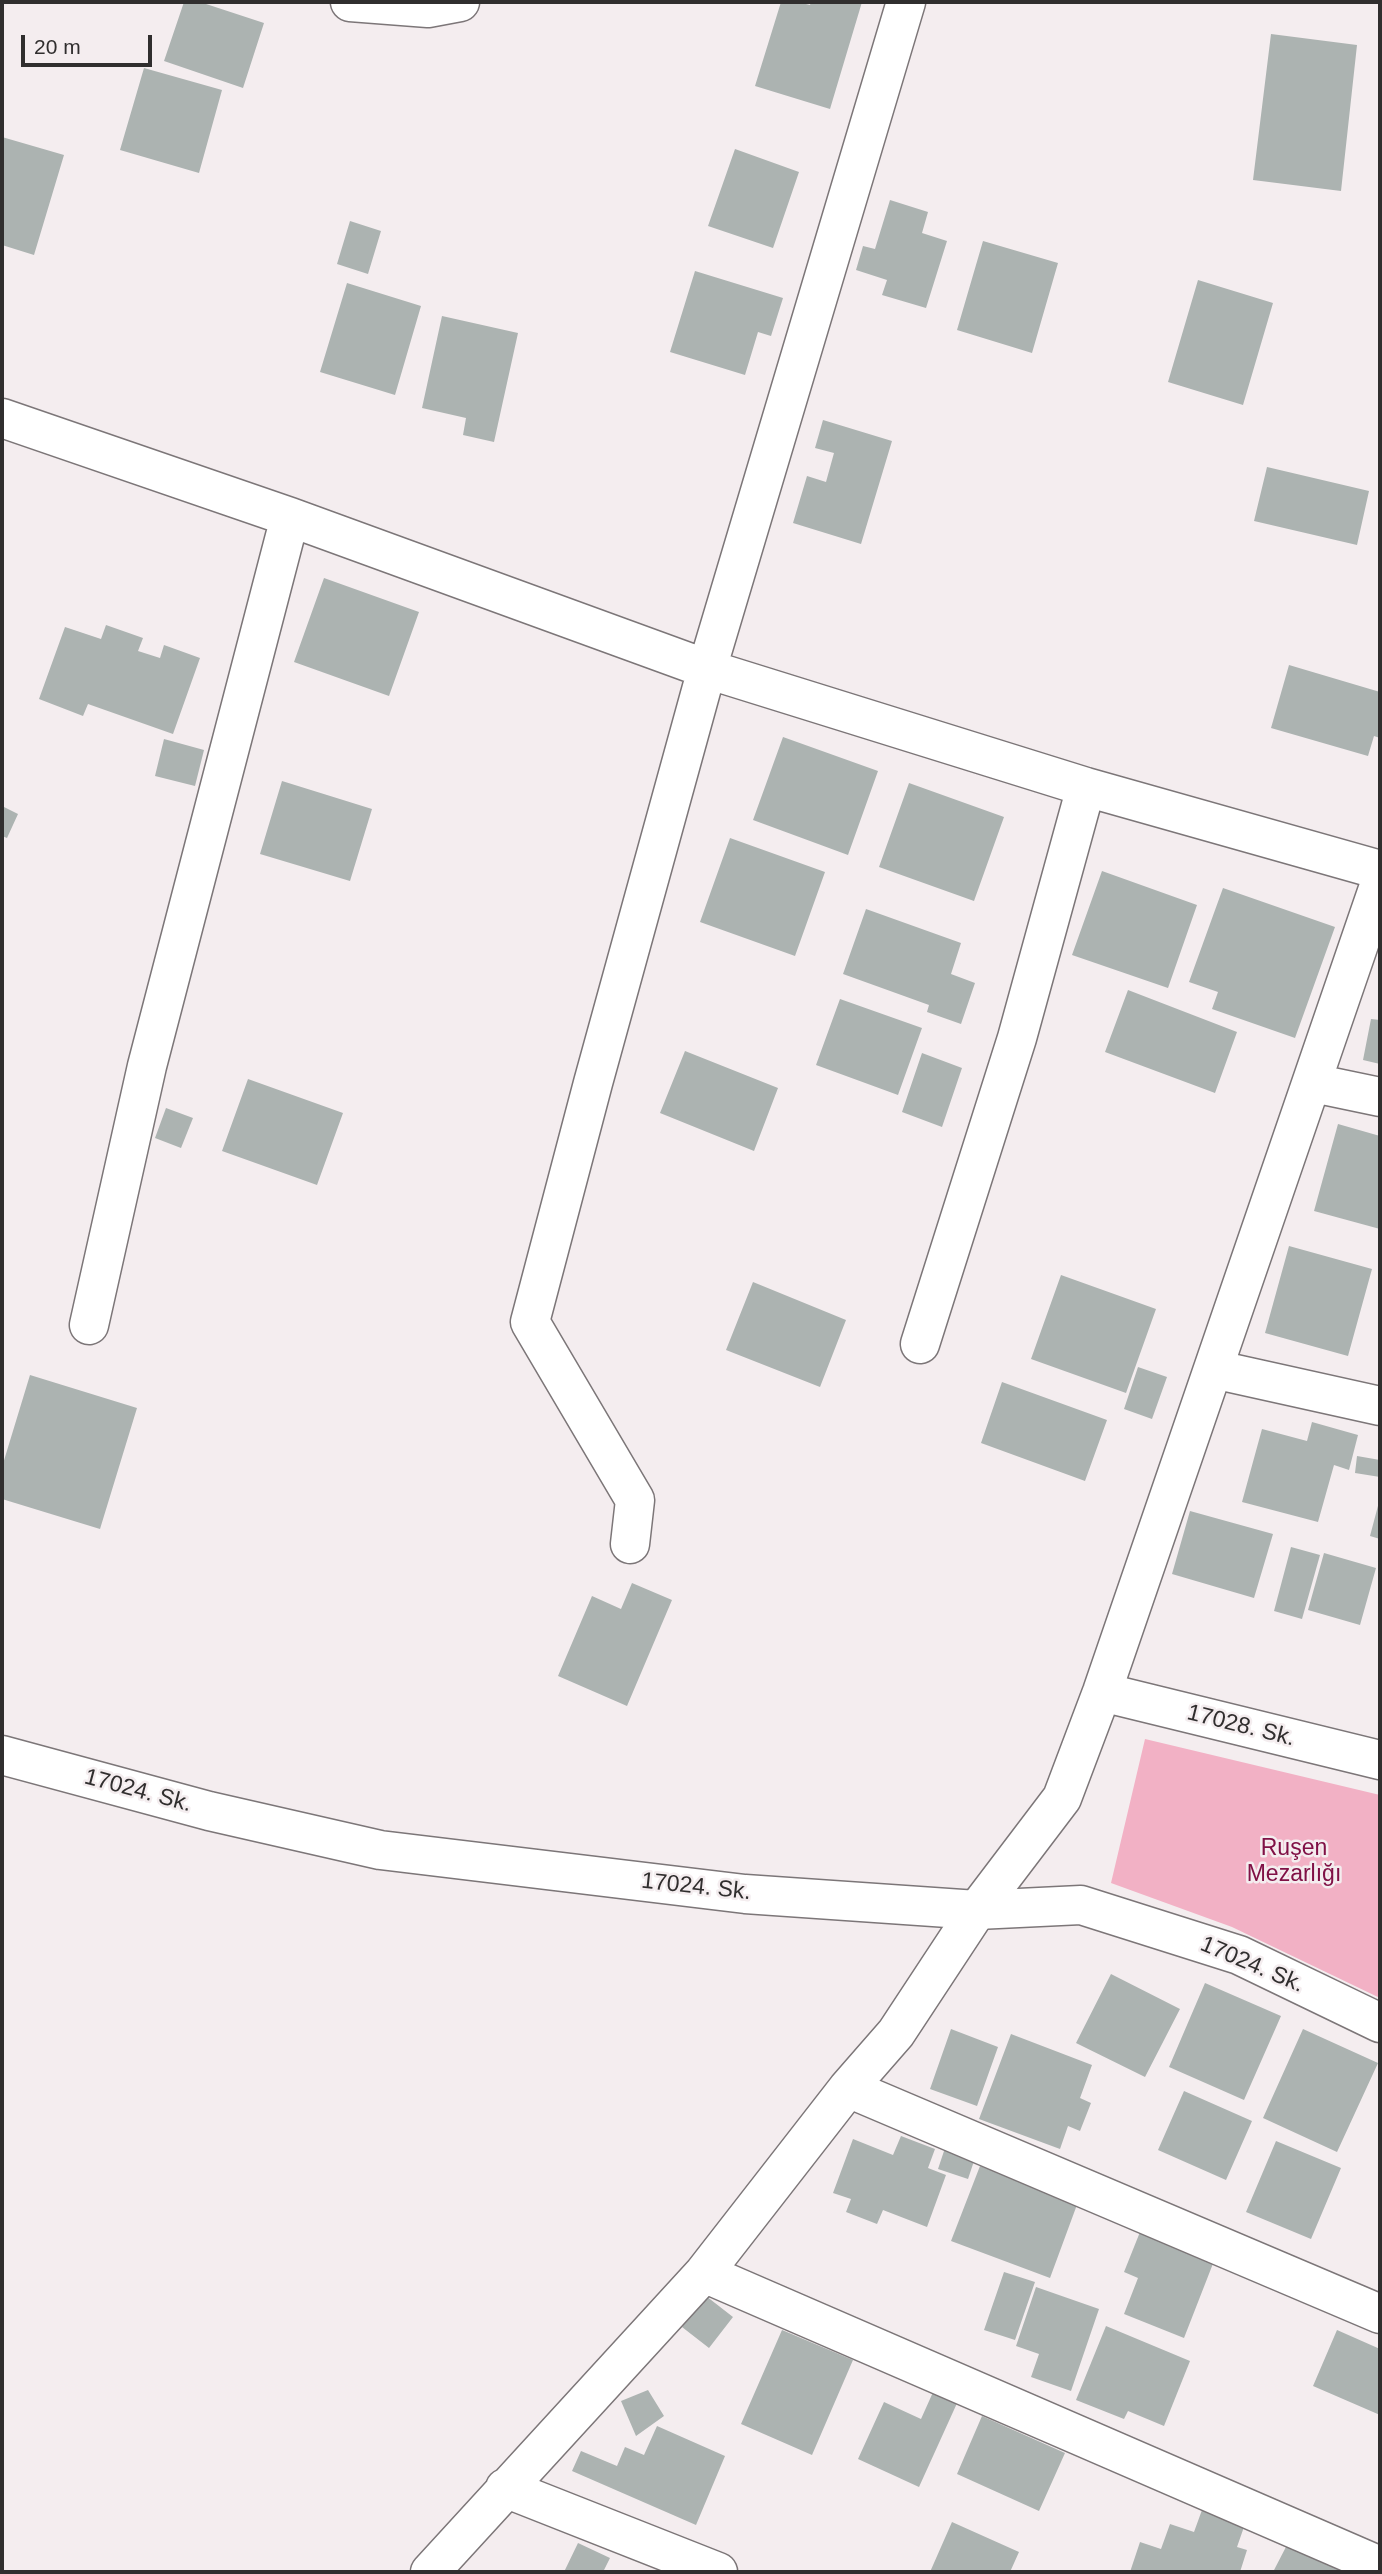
<!DOCTYPE html>
<html>
<head>
<meta charset="utf-8">
<style>
	body { margin:0 }
	#map { position:relative; width:1382px; height:2574px; overflow:hidden; background:#f4edef; font-family:Helvetica,sans-serif }
	canvas { display:block }
	.frame { position:absolute; inset:0; border:4px solid #302e2e; pointer-events:none }
	.scale { position:absolute; left:21px; top:35px; width:131px; height:32px; box-sizing:border-box; border:4px solid #302e2e; border-top:0; padding-left:9px; font-size:21px; line-height:24px; white-space:nowrap; color:#302e2e; -webkit-text-stroke:5px #f4edef; paint-order:stroke }
</style>
</head>
<body>
<div id="map">
<canvas width="1382" height="2574"></canvas>
<div class="frame"></div>
<div class="scale">20 m</div>
</div>
<script>
const g = document.querySelector('canvas').getContext('2d');
g.lineJoin = 'round';
function fill(path, color) { g.fillStyle = color; g.fill(path, 'evenodd'); }
const shape = rows => new Path2D(rows.map(r => 'M' + r).join(''));
function strokePath(path, color, width, dash) { g.strokeStyle = color; g.lineWidth = width; g.lineCap = dash ? 'butt' : 'round'; g.setLineDash(dash || []); g.stroke(path); }
function drawText(font, color, halo, rows, align = 'center') {
  g.font = font + ' Helvetica,sans-serif'; g.lineWidth = 5; g.setLineDash([]); g.textBaseline = 'middle'; g.strokeStyle = halo; g.fillStyle = color; for (const [text, x, y, turn = 0] of rows) {
    g.save(); g.translate(x, y); g.rotate((+turn || 0) * Math.PI / 180); g.textAlign = isNaN(turn) ? turn : align; if (halo) g.strokeText(text, 0, 0); g.fillText(text, 0, 0); g.restore();
  }
}
fill(shape([
	[1145,1739,1380,1795,1380,1998,1232,1927,1111,1883]
]), '#f2b1c5');
fill(shape([
	[184,2,200,2,264,23,243,88,164,61],
	[781,2,798,2,810,5,811,2,862,2,830,109,755,86],
	[1271,34,1357,45,1341,191,1253,180],
	[144,68,222,90,199,173,120,150],
	[2,137,64,155,34,255,2,245],
	[735,149,799,172,773,248,708,226],
	[890,200,928,212,922,233,947,241,926,308,882,295,887,280,856,270,863,246,875,249],
	[350,221,381,231,368,274,337,264],
	[983,241,1058,263,1032,353,957,330],
	[695,271,783,298,771,336,758,332,745,375,670,352],
	[1198,280,1273,303,1243,405,1168,382],
	[347,283,421,306,395,395,320,372],
	[442,316,518,333,494,442,463,435,466,418,422,408],
	[823,420,892,441,861,544,793,523,807,476,826,482,834,453,815,448],
	[1267,467,1369,491,1357,545,1254,521],
	[324,578,419,612,389,696,294,662],
	[106,625,143,638,138,651,160,658,164,645,200,658,173,734,88,704,83,716,39,699,65,627,101,639],
	[1289,665,1380,692,1380,738,1374,736,1368,756,1271,728],
	[783,737,878,771,848,855,753,820],
	[164,739,204,750,195,786,155,776],
	[282,781,372,809,350,881,260,854],
	[909,783,1004,817,974,901,879,867],
	[2,806,18,814,7,838,2,836],
	[730,838,825,872,795,956,700,922],
	[1102,871,1197,905,1168,988,1072,955],
	[1223,888,1335,927,1295,1038,1212,1009,1218,992,1189,982],
	[866,909,961,943,951,974,975,983,961,1024,927,1012,929,1005,843,974],
	[1128,990,1237,1032,1215,1093,1105,1052],
	[840,999,922,1028,898,1095,816,1065],
	[1371,1019,1380,1020,1380,1064,1363,1060],
	[685,1051,778,1088,754,1151,660,1113],
	[922,1053,962,1068,942,1127,902,1112],
	[248,1079,343,1113,317,1185,222,1151],
	[166,1108,193,1118,181,1148,155,1138],
	[1338,1124,1380,1136,1380,1229,1314,1211],
	[1289,1246,1372,1269,1348,1356,1265,1333],
	[1061,1275,1156,1309,1126,1393,1031,1359],
	[753,1282,846,1320,820,1387,726,1350],
	[1138,1367,1167,1377,1152,1419,1124,1409],
	[30,1375,137,1408,100,1529,2,1499,2,1467],
	[1002,1382,1107,1420,1085,1481,981,1443],
	[1312,1422,1358,1435,1349,1470,1334,1465,1318,1522,1242,1502,1262,1429,1307,1441],
	[1357,1456,1380,1460,1380,1477,1355,1473],
	[1379,1502,1380,1502,1380,1539,1370,1536],
	[1190,1511,1273,1534,1254,1598,1172,1574],
	[1291,1547,1320,1555,1302,1619,1274,1611],
	[1324,1553,1376,1568,1360,1625,1308,1610],
	[632,1583,672,1600,627,1706,558,1676,592,1596,621,1609],
	[1111,1974,1180,2009,1145,2077,1076,2043],
	[1205,1983,1281,2016,1244,2100,1169,2067],
	[951,2029,998,2047,977,2106,930,2089],
	[1303,2029,1378,2063,1337,2152,1263,2118],
	[1011,2034,1092,2065,1080,2098,1091,2103,1080,2131,1068,2126,1060,2149,979,2119],
	[1184,2091,1252,2121,1226,2180,1158,2150],
	[901,2136,935,2149,928,2168,946,2175,927,2227,883,2210,877,2224,846,2212,851,2199,833,2193,853,2139,893,2155],
	[1276,2141,1341,2168,1311,2239,1246,2212],
	[946,2145,976,2155,968,2179,938,2169],
	[980,2166,1078,2202,1050,2278,951,2241],
	[1140,2232,1214,2261,1184,2338,1124,2314,1138,2278,1124,2272],
	[1004,2272,1035,2282,1015,2340,984,2330],
	[1036,2287,1099,2309,1071,2391,1031,2377,1039,2354,1016,2346],
	[706,2296,733,2317,709,2348,682,2327],
	[1106,2326,1190,2361,1164,2426,1128,2411,1124,2419,1076,2400],
	[782,2330,853,2360,812,2455,741,2424],
	[1337,2330,1380,2349,1380,2415,1313,2386],
	[648,2390,664,2416,636,2436,621,2401],
	[934,2390,958,2401,919,2487,858,2459,884,2402,921,2419],
	[982,2416,1065,2453,1039,2511,957,2474],
	[657,2426,725,2456,696,2525,572,2471,581,2451,617,2466,625,2447,644,2455],
	[1202,2510,1245,2524,1237,2547,1247,2550,1240,2572,1130,2572,1140,2542,1161,2549,1170,2524,1194,2532],
	[952,2522,1019,2552,1010,2572,930,2572],
	[578,2543,610,2558,603,2572,564,2572],
	[1288,2543,1344,2572,1273,2572]
]), '#acb3b1');
const street = shape([
	[350,2,428,8,460,2],
	[2,418,290,517,707,669,1086,787,1380,870],
	[1313,1083,1380,1097],
	[89,1325,147,1066,290,517],
	[920,1344,1017,1038,1086,787],
	[1213,1369,1380,1406],
	[630,1544,635,1500,530,1322,593,1083,707,669,906,2],
	[1102,1692,1380,1760],
	[848,2088,1380,2314],
	[704,2273,1380,2566],
	[505,2488,718,2572],
	[430,2572,704,2273,848,2088,896,2033,977,1910,1062,1798,1102,1692,1380,883]
]);
const secondary = shape([
	[2,1755,209,1811,380,1850,745,1894,977,1910,1081,1905,1239,1955,1380,2023]
]);
strokePath(street, '#7c7678', 41);
strokePath(secondary, '#7c7678', 41);
strokePath(street, '#fff', 38);
strokePath(secondary, '#fff', 38);
drawText('23px', '#302e2e', '#f4edef', [
	["17028. Sk.",1241,1726,14],
	["17024. Sk.",138,1791,15],
	["17024. Sk.",696,1887,6],
	["17024. Sk.",1252,1965,23]
]);
drawText('23px', '#801146', '#f4edef', [
	["Ruşen",1294,1849],
	["Mezarlığı",1294,1875]
]);
</script>
</body>
</html>
